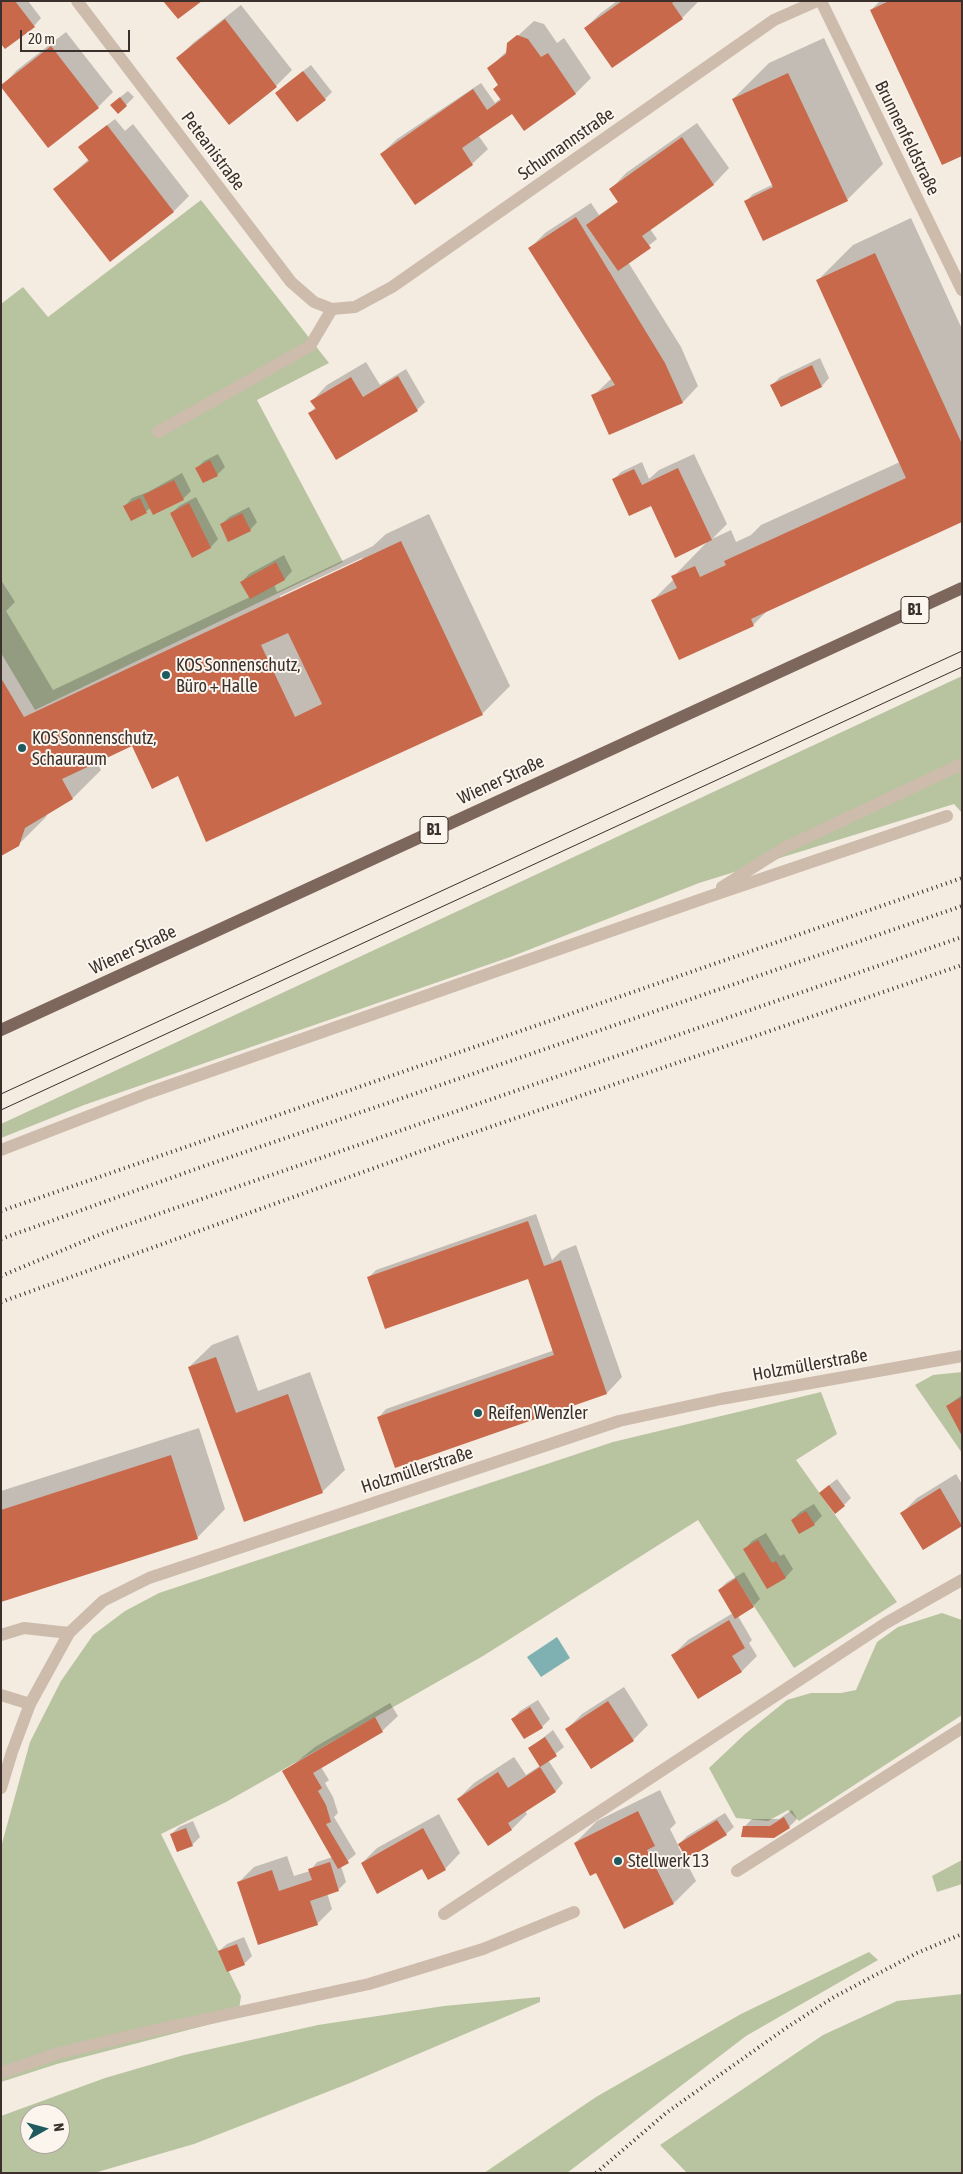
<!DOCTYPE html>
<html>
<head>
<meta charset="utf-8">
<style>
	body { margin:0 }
	#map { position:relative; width:963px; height:2174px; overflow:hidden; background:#f4ebe1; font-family:"Asap Condensed",sans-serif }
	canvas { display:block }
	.frame { position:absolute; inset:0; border:2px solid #3b302b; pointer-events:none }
	.north { position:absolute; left:20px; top:2104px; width:50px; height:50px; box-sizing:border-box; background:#fbf5ee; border:1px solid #aea6a0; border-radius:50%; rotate:83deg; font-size:14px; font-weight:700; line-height:20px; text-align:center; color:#3b302b }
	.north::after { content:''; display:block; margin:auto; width:18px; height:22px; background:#1f5a5e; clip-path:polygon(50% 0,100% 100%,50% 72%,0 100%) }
	.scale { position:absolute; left:20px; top:30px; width:110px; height:22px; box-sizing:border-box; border:2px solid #3b302b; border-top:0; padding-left:6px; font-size:15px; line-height:18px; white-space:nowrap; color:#3b302b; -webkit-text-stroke:4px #fbf5ee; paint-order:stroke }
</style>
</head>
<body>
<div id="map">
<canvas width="963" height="2174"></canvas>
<div class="frame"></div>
<div class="north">N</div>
<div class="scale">20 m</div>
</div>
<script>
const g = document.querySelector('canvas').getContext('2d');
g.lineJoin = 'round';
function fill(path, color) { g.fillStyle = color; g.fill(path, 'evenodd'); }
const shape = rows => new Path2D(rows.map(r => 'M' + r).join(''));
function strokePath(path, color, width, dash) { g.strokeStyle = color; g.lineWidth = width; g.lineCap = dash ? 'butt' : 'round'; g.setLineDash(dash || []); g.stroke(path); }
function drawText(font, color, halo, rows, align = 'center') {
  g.font = font + ' "Asap Condensed",sans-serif'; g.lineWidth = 4; g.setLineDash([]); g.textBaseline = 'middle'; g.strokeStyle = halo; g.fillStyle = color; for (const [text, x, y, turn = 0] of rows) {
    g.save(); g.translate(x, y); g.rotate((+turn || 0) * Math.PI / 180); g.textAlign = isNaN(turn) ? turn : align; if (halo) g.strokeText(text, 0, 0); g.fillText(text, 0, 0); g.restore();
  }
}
fill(shape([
	[201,200,329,363,257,400,343,562,35,710,1,653,1,304,23,287,48,317],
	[962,676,962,813,954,804,699,883,513,956,84,1105,1,1138,1,1124],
	[962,1372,962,1453,915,1385,933,1375],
	[821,1392,837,1434,796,1460,897,1602,794,1668,698,1520,483,1656,226,1802,161,1834,241,1996,238,2017,57,2064,1,2082,1,1847,30,1742,61,1681,93,1635,125,1611,159,1593,613,1442],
	[942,1613,962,1620,962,1715,799,1821,788,1810,768,1821,736,1818,709,1768,745,1734,787,1700,811,1693,841,1693,856,1690,877,1642,898,1627],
	[962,1860,962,1884,937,1892,932,1876],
	[869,1952,878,1960,746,2036,567,2173,484,2173,596,2097,741,2014],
	[962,1994,962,2173,687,2173,660,2145,823,2035,897,2001],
	[540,1997,540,2002,350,2083,194,2144,94,2173,1,2173,1,2116,105,2078,184,2055,318,2025,444,2006],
	[30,2114,60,2114,60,2144,30,2144]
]), '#b8c4a0');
fill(shape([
	[557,1637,570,1658,541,1677,527,1657]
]), '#7fb0b2');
fill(shape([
	[1,1,28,1,41,18,34,26],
	[617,1,697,1,698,2,682,18,612,66,585,28,601,13],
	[880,1,962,1,871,10],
	[241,5,292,70,276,86,229,123,178,58,193,43],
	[534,21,544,24,557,43,564,38,591,78,576,93,524,129,512,112,478,135,488,149,472,164,381,154,397,139,481,83,495,103,501,98,494,89,499,84,489,68,508,50,509,44],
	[66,32,113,92,98,107,2,86,17,70],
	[824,38,883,164,847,200,746,201,753,194,774,184,733,99,769,63],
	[311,65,332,92,325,99,284,86],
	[128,91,134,97,126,105,119,98],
	[115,119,125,131,133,124,189,196,174,211,110,260,55,189,89,159,88,140],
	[697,123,729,168,714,184,650,229,657,239,628,262,681,347,698,386,683,402,609,434,593,396,612,378,530,248,545,233,591,203,599,215,619,201,611,189,626,173],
	[911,218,962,329,962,521,769,609,753,625,653,600,674,579,673,577,708,541,614,479,621,472,642,462,649,479,659,470,694,454,727,524,712,539,731,530,736,542,751,535,761,525,900,462,817,281,853,245],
	[820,358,829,378,822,386,782,405,772,385,780,377],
	[366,362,380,385,406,369,425,402,417,410,383,431,309,413,316,407,312,401,327,385],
	[218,454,225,467,217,475,197,468,204,461],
	[182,473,191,491,183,499,151,508,132,520,125,506,132,498,148,492],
	[196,497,218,539,211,547,192,556,171,514,179,506],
	[249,507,257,522,250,530,221,525,229,517],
	[429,514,510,686,482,714,178,775,133,744,96,761,101,770,73,798,48,812,46,817,18,845,1,855,1,580,15,602,6,611,53,690,250,597,242,582,249,574,284,555,292,571,285,579,274,584,277,592,373,546,386,534],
	[362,558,363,560,280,599,280,596],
	[536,1214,552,1260,561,1251,576,1245,622,1377,607,1393,573,1404,379,1417,386,1409,555,1350,533,1276,368,1278,376,1270],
	[238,1335,258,1391,310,1372,345,1470,322,1492,245,1520,189,1367,212,1345],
	[962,1395,962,1433,947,1406],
	[199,1428,225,1509,197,1538,1,1600,1,1491],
	[956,1474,962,1484,962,1524,923,1549,901,1514,917,1498],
	[837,1479,851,1498,844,1505,828,1486],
	[814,1504,822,1516,814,1524,800,1532,792,1520,800,1512],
	[766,1533,780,1556,784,1554,793,1569,786,1577,768,1588,745,1549,752,1541],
	[744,1572,760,1599,753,1606,738,1616,752,1640,749,1643,757,1656,742,1671,698,1698,672,1656,688,1640,733,1613,719,1590,727,1582],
	[624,1687,648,1725,633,1740,567,1729,582,1714],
	[538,1700,550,1719,542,1727,513,1719,520,1711],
	[390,1703,398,1716,382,1731,321,1767,329,1780,325,1783,333,1797,338,1813,334,1817,356,1854,341,1866,346,1882,338,1890,327,1893,332,1909,317,1924,239,1882,254,1867,287,1856,294,1876,310,1871,317,1862,333,1857,284,1772,315,1747],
	[553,1730,564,1747,548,1760,563,1783,556,1791,525,1811,527,1814,512,1829,488,1844,458,1799,474,1783,514,1757,526,1775,541,1765,530,1748],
	[660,1790,676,1823,670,1829,678,1845,687,1836,725,1813,734,1827,726,1834,678,1846,696,1881,674,1903,596,1871,575,1843,597,1821],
	[792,1810,797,1819,789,1827,745,1826,752,1819,779,1819],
	[439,1814,460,1853,445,1869,362,1863,377,1848],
	[193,1821,200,1837,192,1845,171,1834,179,1827],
	[244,1937,252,1956,244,1964,219,1951,227,1944]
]), '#0003');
fill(shape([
	[1,1,15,1,35,27,5,49,1,44],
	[163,1,202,1,178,19],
	[622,1,675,1,672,3,683,19,612,68,584,28],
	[889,1,962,1,962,156,942,165,870,10],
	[225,19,277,87,229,125,176,58],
	[517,35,528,39,541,57,548,53,576,94,524,131,512,114,478,137,462,148,473,165,415,205,380,154,473,89,487,110,501,100,493,89,498,85,487,68,506,54,507,43],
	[51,46,99,108,48,148,1,87,1,85],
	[303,71,326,100,297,122,275,93],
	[788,73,848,201,763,241,744,201,773,187,732,99],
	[120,97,127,106,118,114,110,105],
	[107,125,174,212,110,262,53,189,89,161,78,147],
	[682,137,714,185,642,236,651,248,618,271,586,225,618,202,609,189],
	[576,217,665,363,683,403,609,435,591,395,615,385,528,248],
	[875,253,962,444,962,522,751,619,754,626,679,660,651,600,677,588,671,576,695,566,700,577,726,565,724,561,906,478,816,280],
	[812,365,822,387,781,407,770,385],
	[398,376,418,411,336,460,308,413,316,409,310,401,351,377,363,397],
	[210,460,218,476,203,483,195,468],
	[678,468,712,540,675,558,651,506,629,516,612,479,634,469,642,485],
	[174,480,184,500,153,515,143,495],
	[140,498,147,513,131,521,123,506],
	[189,503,211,548,192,558,170,513],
	[242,513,251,531,228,542,220,524],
	[401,541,483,715,206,842,178,776,152,789,132,746,62,779,73,799,25,828,19,846,1,856,1,678,24,717],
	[288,633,322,704,295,717,261,645],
	[276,562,285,580,250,599,240,582],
	[528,1221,544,1266,561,1260,607,1394,395,1468,377,1417,554,1355,528,1279,385,1329,367,1277],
	[216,1357,236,1413,288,1394,323,1493,244,1522,188,1367],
	[962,1397,962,1436,946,1406],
	[171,1455,198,1539,1,1602,1,1510],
	[829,1485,845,1506,835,1514,819,1493],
	[940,1488,962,1526,923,1550,900,1513],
	[806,1511,815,1525,799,1534,791,1520],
	[758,1540,772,1563,776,1561,786,1578,767,1589,743,1549],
	[736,1578,754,1607,735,1619,718,1590],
	[729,1620,745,1648,732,1656,742,1672,698,1699,671,1655],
	[608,1701,634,1741,591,1769,565,1729],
	[530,1707,543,1728,524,1739,511,1719],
	[375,1717,383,1732,313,1773,322,1788,318,1791,326,1805,331,1822,326,1824,349,1863,338,1869,282,1771],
	[545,1737,557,1756,540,1767,556,1792,508,1823,512,1830,488,1846,457,1799,498,1772,508,1788,540,1767,528,1748],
	[638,1811,655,1846,647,1850,674,1904,624,1929,596,1873,590,1876,574,1843],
	[784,1817,790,1828,774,1838,741,1837,743,1826,770,1826],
	[717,1820,727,1835,687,1859,678,1844],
	[186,1828,193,1846,177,1852,170,1834],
	[423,1828,446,1870,428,1880,422,1869,377,1894,361,1863],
	[330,1862,339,1891,310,1901,318,1925,258,1945,237,1882,272,1870,279,1891,312,1880,308,1869],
	[237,1944,245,1965,227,1972,218,1951]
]), '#c8694b');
strokePath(shape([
	[158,432,310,346,332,309],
	[722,887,784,848,962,764],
	[1,1150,148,1093,705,898,947,816],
	[1,1635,24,1628,69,1633],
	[1,1695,30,1704],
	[737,1871,962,1728],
	[1,2073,59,2053,151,2031,369,1984,483,1949,574,1912]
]), '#cdbbac', 12);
strokePath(shape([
	[77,1,291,282,314,302,332,309,355,307,392,287,774,20,817,1],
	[821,1,962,290],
	[1,1788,12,1752,30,1704,69,1633,103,1601,149,1578,619,1421,721,1399,962,1356],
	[444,1914,886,1623,962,1580]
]), '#cdbbac', 12);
strokePath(shape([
	[1,1030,962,588]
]), '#7d675c', 12);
strokePath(shape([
	[1,1094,962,651],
	[1,1110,962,667]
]), '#3b302b', 1);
strokePath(shape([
	[1,1211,962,878],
	[1,1239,207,1165,962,906],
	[1,1276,106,1232,962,937],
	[1,1302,455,1139,962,965],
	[596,2173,666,2113,786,2028,834,1997,917,1953,962,1934]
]), '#3b302b', 4, [1, 4]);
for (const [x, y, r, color] of [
	[166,675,5,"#1f5a5e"],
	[22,748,5,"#1f5a5e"],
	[478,1413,5,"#1f5a5e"],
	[618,1861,5,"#1f5a5e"]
]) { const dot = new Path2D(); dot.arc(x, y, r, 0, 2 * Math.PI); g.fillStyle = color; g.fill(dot); strokePath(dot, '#fbf5ee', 2); }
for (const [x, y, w] of [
	[915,610,28],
	[434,830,28]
]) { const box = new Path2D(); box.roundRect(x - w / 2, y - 13.5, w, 27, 4); g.fillStyle = '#fbf5ee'; g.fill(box); strokePath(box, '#3b302b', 1); }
drawText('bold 16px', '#3b302b', null, [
	["B1",915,610],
	["B1",434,830]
]);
drawText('18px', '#3b302b', '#fbf5ee', [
	["Brunnenfeldstraße",907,138,64],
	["Schumannstraße",566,144,-35],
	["Peteanistraße",213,151,53],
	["Wiener Straße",501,780,-25],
	["Wiener Straße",133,950,-25],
	["Holzmüllerstraße",810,1365,-10],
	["Holzmüllerstraße",417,1470,-18]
]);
drawText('18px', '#3b302b', '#fbf5ee', [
	["KOS Sonnenschutz,",176,665],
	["Büro + Halle",176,686],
	["KOS Sonnenschutz,",32,738],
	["Schauraum",32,759],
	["Reifen Wenzler",488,1413],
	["Stellwerk 13",628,1861]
], 'left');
</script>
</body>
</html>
